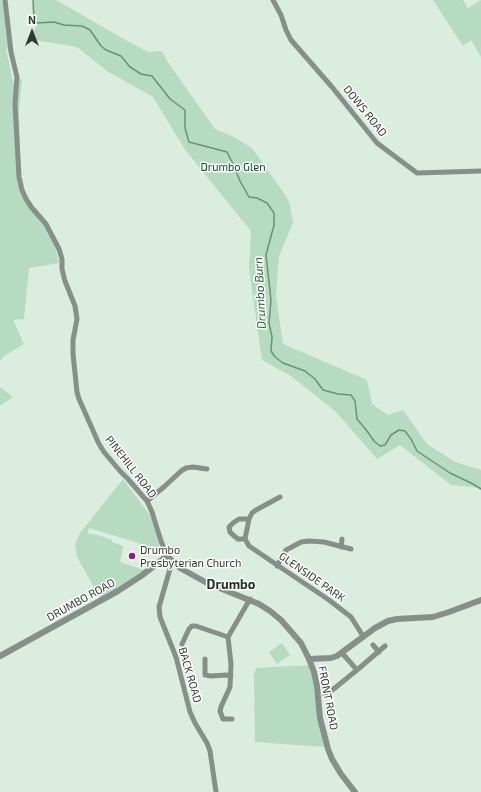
<!DOCTYPE html>
<html>
<head>
<meta charset="utf-8">
<style>
	body { margin:0 }
	#map { position:relative; width:481px; height:792px; overflow:hidden; background:#daedde; font-family:"Exo 2",sans-serif }
	canvas { display:block }
	.north { position:absolute; left:12px; top:12px; width:40px; height:40px; -webkit-text-stroke:3px #fff; paint-order:stroke; rotate:0deg; font-size:11px; font-weight:700; line-height:16px; text-align:center; color:#323933 }
	.north::after { content:''; display:block; margin:auto; width:14px; height:18px; background:#323933; clip-path:polygon(50% 0,100% 100%,50% 72%,0 100%) }
</style>
</head>
<body>
<div id="map">
<canvas width="481" height="792"></canvas>
<div class="north">N</div>
</div>
<script>
const g = document.querySelector('canvas').getContext('2d');
g.lineJoin = 'round';
function fill(path, color) { g.fillStyle = color; g.fill(path, 'evenodd'); }
const shape = rows => new Path2D(rows.map(r => 'M' + r).join(''));
function strokePath(path, color, width, dash) { g.strokeStyle = color; g.lineWidth = width; g.lineCap = dash ? 'butt' : 'round'; g.setLineDash(dash || []); g.stroke(path); }
function drawText(font, color, halo, rows, align = 'center') {
  g.font = font + ' "Exo 2",sans-serif'; g.lineWidth = 3; g.setLineDash([]); g.textBaseline = 'middle'; g.strokeStyle = halo; g.fillStyle = color; for (const [text, x, y, turn = 0] of rows) {
    g.save(); g.translate(x, y); g.rotate((+turn || 0) * Math.PI / 180); g.textAlign = isNaN(turn) ? turn : align; if (halo) g.strokeText(text, 0, 0); g.fillText(text, 0, 0); g.restore();
  }
}
fill(shape([
	[0,0,7,0,12,46,6,49,13,82,22,79,19,111,21,192,44,224,55,245,59,263,29,268,24,319,13,320,24,344,4,356,0,361],
	[33,0,56,0,122,38,148,52,162,51,167,61,215,129,234,137,252,148,286,196,290,204,293,223,279,256,276,296,283,344,367,380,372,404,388,415,403,410,427,444,455,462,481,470,481,488,451,485,400,445,377,459,335,411,291,376,262,360,249,269,251,231,186,151,153,97,107,71,77,47,35,40,32,33,38,24,35,23,33,20],
	[433,0,463,0,468,8,481,0,481,57,471,40,463,46],
	[0,387,13,397,0,406],
	[123,479,147,511,152,519,161,551,132,541,89,528,88,533,101,536,112,540,112,542,123,546,120,562,147,571,100,598,77,557,75,544,80,533],
	[282,643,290,655,277,664,269,652],
	[311,665,324,747,255,742,254,675,256,668]
]), '#b7dbc0');
strokePath(shape([
	[33,0,34,20,36,23,54,22,64,25,82,26,90,30,101,46,106,50,121,56,130,67,141,74,152,76,170,99,185,110,185,128,189,142,227,152,234,166,240,181,249,197,257,198,267,203,274,213,274,225,266,255,271,300,269,323,272,337,271,351,275,357,283,363,305,371,315,379,323,390,338,394,351,395,355,401,357,419,367,431,374,441,380,446,385,445,391,435,399,430,405,431,411,439,417,451,450,473,473,484,481,489]
]), '#689373', 1.5);
strokePath(shape([
	[5,0,11,52,17,77,15,104,19,177,22,190,26,199,32,208,46,224,59,249,62,259,62,269,65,281,75,306,77,319,73,340,73,354,77,392,79,399,99,444,104,452,120,471,128,479,147,501,152,512,161,541,167,556],
	[273,0,281,15,286,30,291,40,332,87,377,143,417,173,481,171],
	[280,497,256,510,252,513,249,519,239,519,233,523,229,527,230,532,233,535,238,539,245,539,249,546,329,600,351,617,363,636],
	[147,501,165,486,181,471,186,468,193,467,207,469],
	[245,539,249,519],
	[341,547,342,539],
	[172,562,159,607,160,617,176,657,190,712,195,723,207,743,210,751,216,792],
	[277,566,286,550,290,548,301,542,309,541,324,542,351,549],
	[182,644,189,629,192,626,196,626,228,637],
	[373,645,379,652],
	[342,653,357,670,385,646],
	[205,659,205,675,211,676,226,675,231,676],
	[324,686,330,692],
	[325,696,357,670],
	[232,719,223,719,220,711,221,707,230,687,231,664,228,637,250,599]
]), '#878f89', 5);
strokePath(shape([
	[0,656,118,591,141,576,167,556,180,568,207,583,259,604,270,611,281,620,301,643,309,659,314,672,317,686,320,718,328,749,332,759,341,774,355,792],
	[309,659,331,658,337,656,375,628,388,621,397,619,433,617,449,612,481,600]
]), '#878f89', 6);
for (const [x, y, r, color] of [
	[132,556,4,"#8d1f82"]
]) { const dot = new Path2D(); dot.arc(x, y, r, 0, 2 * Math.PI); g.fillStyle = color; g.fill(dot); strokePath(dot, '#fff', 1.5); }
drawText('11px', '#323933', '#fff', [
	["DOWS ROAD",365,111,51],
	["PINEHILL ROAD",131,467,52],
	["GLENSIDE PARK",312,577,35],
	["DRUMBO ROAD",81,600,-29],
	["BACK ROAD",190,675,74],
	["FRONT ROAD",328,698,79]
]);
drawText('11px', '#004922', '#fff', [
	["Drumbo Glen",233,167]
]);
drawText('11px', '#323933', '#fff', [
	["Drumbo",140,550],
	["Presbyterian Church",140,563]
], 'left');
drawText('italic 12px', '#1c5d34', '#fff', [
	["Drumbo Burn",260,293,-93]
]);
drawText('bold 13px', '#253429', '#fff', [
	["Drumbo",231,585]
]);
</script>
</body>
</html>
